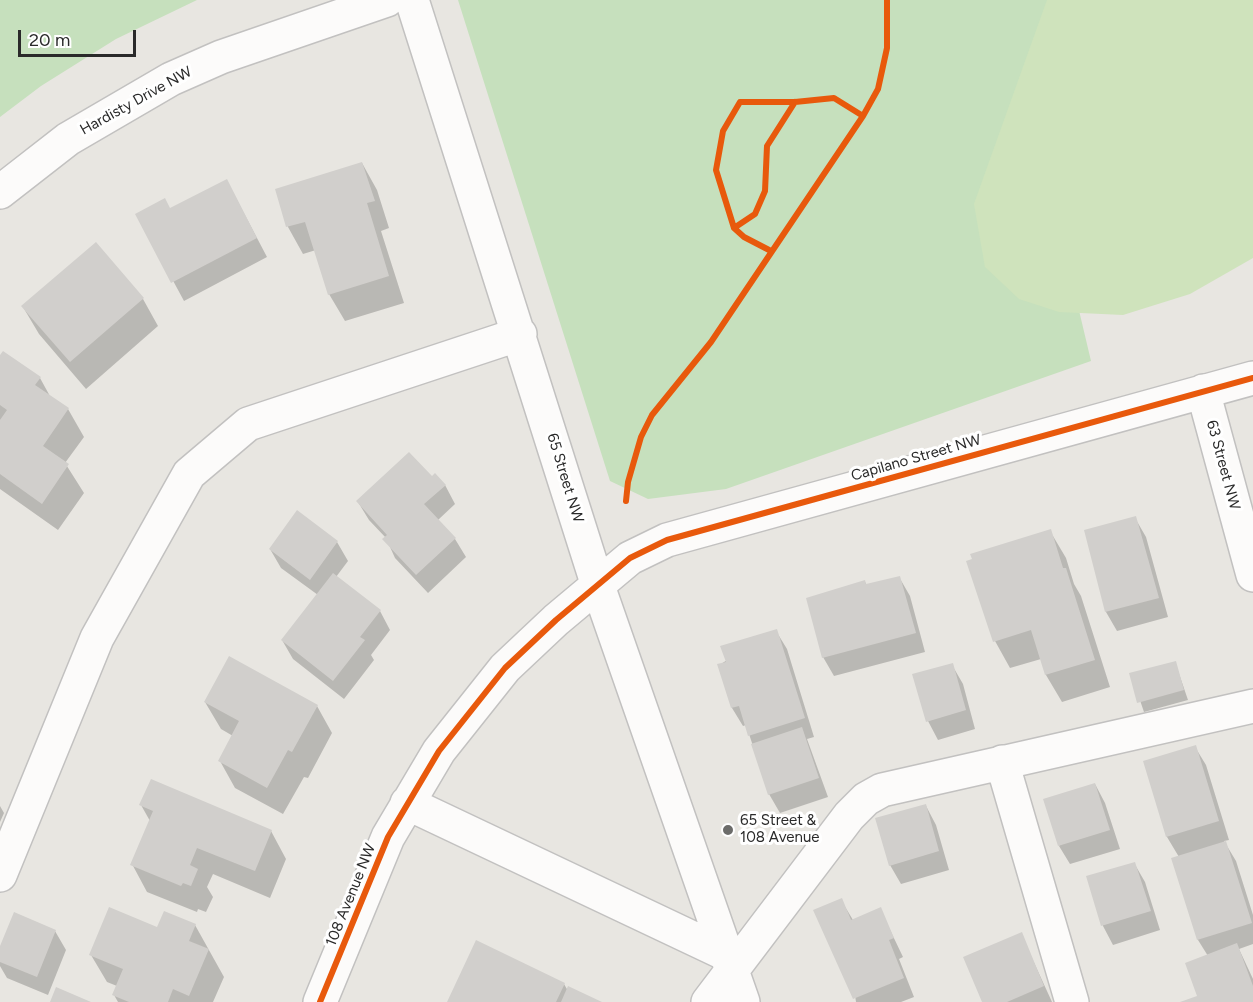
<!DOCTYPE html>
<html>
<head>
<meta charset="utf-8">
<style>
	body { margin:0 }
	#map { position:relative; width:1253px; height:1002px; overflow:hidden; background:#e8e6e1; font-family:Figtree,sans-serif }
	canvas { display:block }
	.scale { position:absolute; left:18px; top:30px; width:118px; height:27px; box-sizing:border-box; border:3px solid #2a2a2a; border-top:0; padding-left:8px; font-size:18px; line-height:21px; white-space:nowrap; color:#2a2a2a; -webkit-text-stroke:4px #fff; paint-order:stroke }
</style>
</head>
<body>
<div id="map">
<canvas width="1253" height="1002"></canvas>
<div class="scale">20 m</div>
</div>
<script>
const g = document.querySelector('canvas').getContext('2d');
g.lineJoin = 'round';
function fill(path, color) { g.fillStyle = color; g.fill(path, 'evenodd'); }
const shape = rows => new Path2D(rows.map(r => 'M' + r).join(''));
function strokePath(path, color, width, dash) { g.strokeStyle = color; g.lineWidth = width; g.lineCap = dash ? 'butt' : 'round'; g.setLineDash(dash || []); g.stroke(path); }
function drawText(font, color, halo, rows, align = 'center') {
  g.font = font + ' Figtree,sans-serif'; g.lineWidth = 6; g.setLineDash([]); g.textBaseline = 'middle'; g.strokeStyle = halo; g.fillStyle = color; for (const [text, x, y, turn = 0] of rows) {
    g.save(); g.translate(x, y); g.rotate((+turn || 0) * Math.PI / 180); g.textAlign = isNaN(turn) ? turn : align; if (halo) g.strokeText(text, 0, 0); g.fillText(text, 0, 0); g.restore();
  }
}
fill(shape([
	[0,0,197,0,116,39,41,86,0,117],
	[458,0,1099,0,1036,129,1091,361,726,489,648,499,610,481]
]), '#c6e0bd');
fill(shape([
	[1047,0,1253,0,1253,258,1190,294,1123,315,1059,312,1019,299,985,267,974,204]
]), '#cfe3bc');
fill(shape([
	[362,163,377,190,389,228,381,231,404,303,345,321,329,294,316,250,303,254,288,227,276,190],
	[237,200,267,257,184,301,137,214],
	[143,299,158,326,86,389,39,334,23,307],
	[0,357,40,378,51,398,68,409,84,437,65,463,84,493,58,530,0,489],
	[432,479,445,485,455,504,438,520,455,539,466,557,428,593,395,558,386,538,369,520,358,502],
	[1135,518,1146,537,1168,617,1117,631,1106,612,1085,531],
	[1050,531,1066,558,1074,584,1081,596,1110,687,1062,702,1046,675,1041,659,1010,668,995,641],
	[337,542,348,561,336,577,380,611,390,630,371,655,374,660,344,699,293,659,282,640,318,595,281,568,270,549],
	[899,577,910,596,925,652,834,676,823,657,865,582,867,585],
	[776,631,787,649,814,737,807,739,828,797,780,813,769,794,746,725,743,726,732,708,719,665],
	[1175,662,1188,700,1144,712,1131,674],
	[952,665,963,684,975,729,938,740,928,721],
	[205,702,317,706,332,733,308,778,304,777,283,814,235,788,220,761,233,736,221,729],
	[1195,747,1206,765,1229,840,1224,841,1236,861,1253,915,1253,944,1239,949,1253,979,1253,1002,1183,1002,1199,997,1208,956,1198,940,1173,859,1179,857,1167,837,1144,762],
	[1095,784,1105,803,1120,849,1070,864,1059,846],
	[141,805,271,831,286,859,270,898,213,874,207,887,213,897,206,912,198,909,197,912,147,892,132,864,150,821],
	[0,806,4,813,0,822],
	[926,806,936,825,949,870,901,884,890,865],
	[1134,863,1145,882,1160,930,1113,945,1103,926,1088,877],
	[841,900,853,920,880,909,903,957,899,959,914,997,901,1002,856,1002],
	[195,925,224,977,213,1002,118,1002,114,995,117,986,107,982,91,955,158,929],
	[55,931,66,950,48,995,7,978,0,966,0,950],
	[1021,934,1052,1002,983,1002],
	[564,984,568,991,598,1002,448,1002]
]), '#0003');
fill(shape([
	[362,162,375,201,367,203,389,276,328,295,305,222,286,227,275,189],
	[227,179,257,238,171,283,135,214,165,198,170,208],
	[96,242,144,298,70,362,21,306],
	[3,351,41,377,35,385,69,408,43,446,69,464,42,504,0,474,0,420,7,410,0,405,0,355],
	[409,452,432,476,435,473,446,485,424,504,456,538,416,575,382,539,387,535,356,501],
	[297,510,338,541,310,580,269,549],
	[1136,516,1159,598,1105,612,1084,530],
	[1051,529,1063,568,1066,568,1095,660,1045,675,1031,630,993,642,966,561,972,559,970,554],
	[333,573,381,610,360,637,365,640,333,681,281,640],
	[900,576,916,633,822,658,806,598,865,580,866,584],
	[777,629,805,718,748,736,739,706,731,708,717,664,726,662,720,646],
	[229,656,318,705,292,752,288,750,267,788,218,761,239,721,204,702],
	[1176,661,1184,690,1137,703,1129,673],
	[953,663,966,710,926,722,912,674],
	[802,727,819,778,768,795,751,744],
	[1196,745,1219,821,1166,837,1143,761],
	[151,779,272,830,255,871,197,848,190,865,198,869,191,886,183,883,181,886,130,865,153,811,139,805],
	[1095,783,1110,830,1058,846,1043,799],
	[926,804,939,851,889,866,875,818],
	[1226,841,1252,923,1197,940,1171,858],
	[1135,862,1151,911,1101,926,1086,876],
	[842,898,851,920,881,907,894,938,889,940,904,978,853,999,813,910],
	[109,907,157,927,164,911,196,924,189,941,209,949,189,996,173,989,168,1002,129,1002,112,995,123,969,89,955],
	[14,912,56,930,37,977,0,962,0,946],
	[1022,932,1044,986,1007,1002,982,1002,963,957],
	[476,940,565,983,556,1002,447,1002],
	[1237,943,1253,986,1253,1002,1180,1002,1197,996,1185,963],
	[568,986,602,1002,561,1002],
	[56,987,91,1002,50,1002]
]), '#d1cfcc');
const minor = shape([
	[412,0,598,586,743,1002],
	[0,192,68,139,171,79,221,57,387,0],
	[1203,391,1253,575],
	[1002,762,1072,1002],
	[407,803,726,954],
	[0,875,97,638,189,474,248,424,520,334],
	[320,1002,388,837,439,751,505,668,556,620,630,558,667,540,1253,378],
	[708,1002,849,816,866,799,882,790,1253,706]
]);
strokePath(minor, '#c2c1c0', 36);
strokePath(minor, '#fcfbfa', 33);
strokePath(shape([
	[734,228,755,214,765,191,767,146,795,102],
	[771,251,744,237,734,228,716,170,723,131,740,102,795,102,834,98,863,116],
	[626,501,628,482,641,437,652,415,711,342,863,116,878,89,887,48,887,0],
	[320,1002,388,837,439,751,505,668,556,620,630,558,667,540,1253,378]
]), '#e8590c', 6);
for (const [x, y, r, color] of [
	[728,830,6,"#6c6c6a"]
]) { const dot = new Path2D(); dot.arc(x, y, r, 0, 2 * Math.PI); g.fillStyle = color; g.fill(dot); strokePath(dot, '#fff', 2); }
drawText('15px', '#2a2a2a', '#fff', [
	["Hardisty Drive NW",136,101,-29],
	["Capilano Street NW",916,458,-16],
	["63 Street NW",1223,465,75],
	["65 Street NW",565,478,73],
	["108 Avenue NW",351,895,-68]
]);
drawText('15px', '#2a2a2a', '#fff', [
	["65 Street &",740,821],
	["108 Avenue",740,838]
], 'left');
</script>
</body>
</html>
